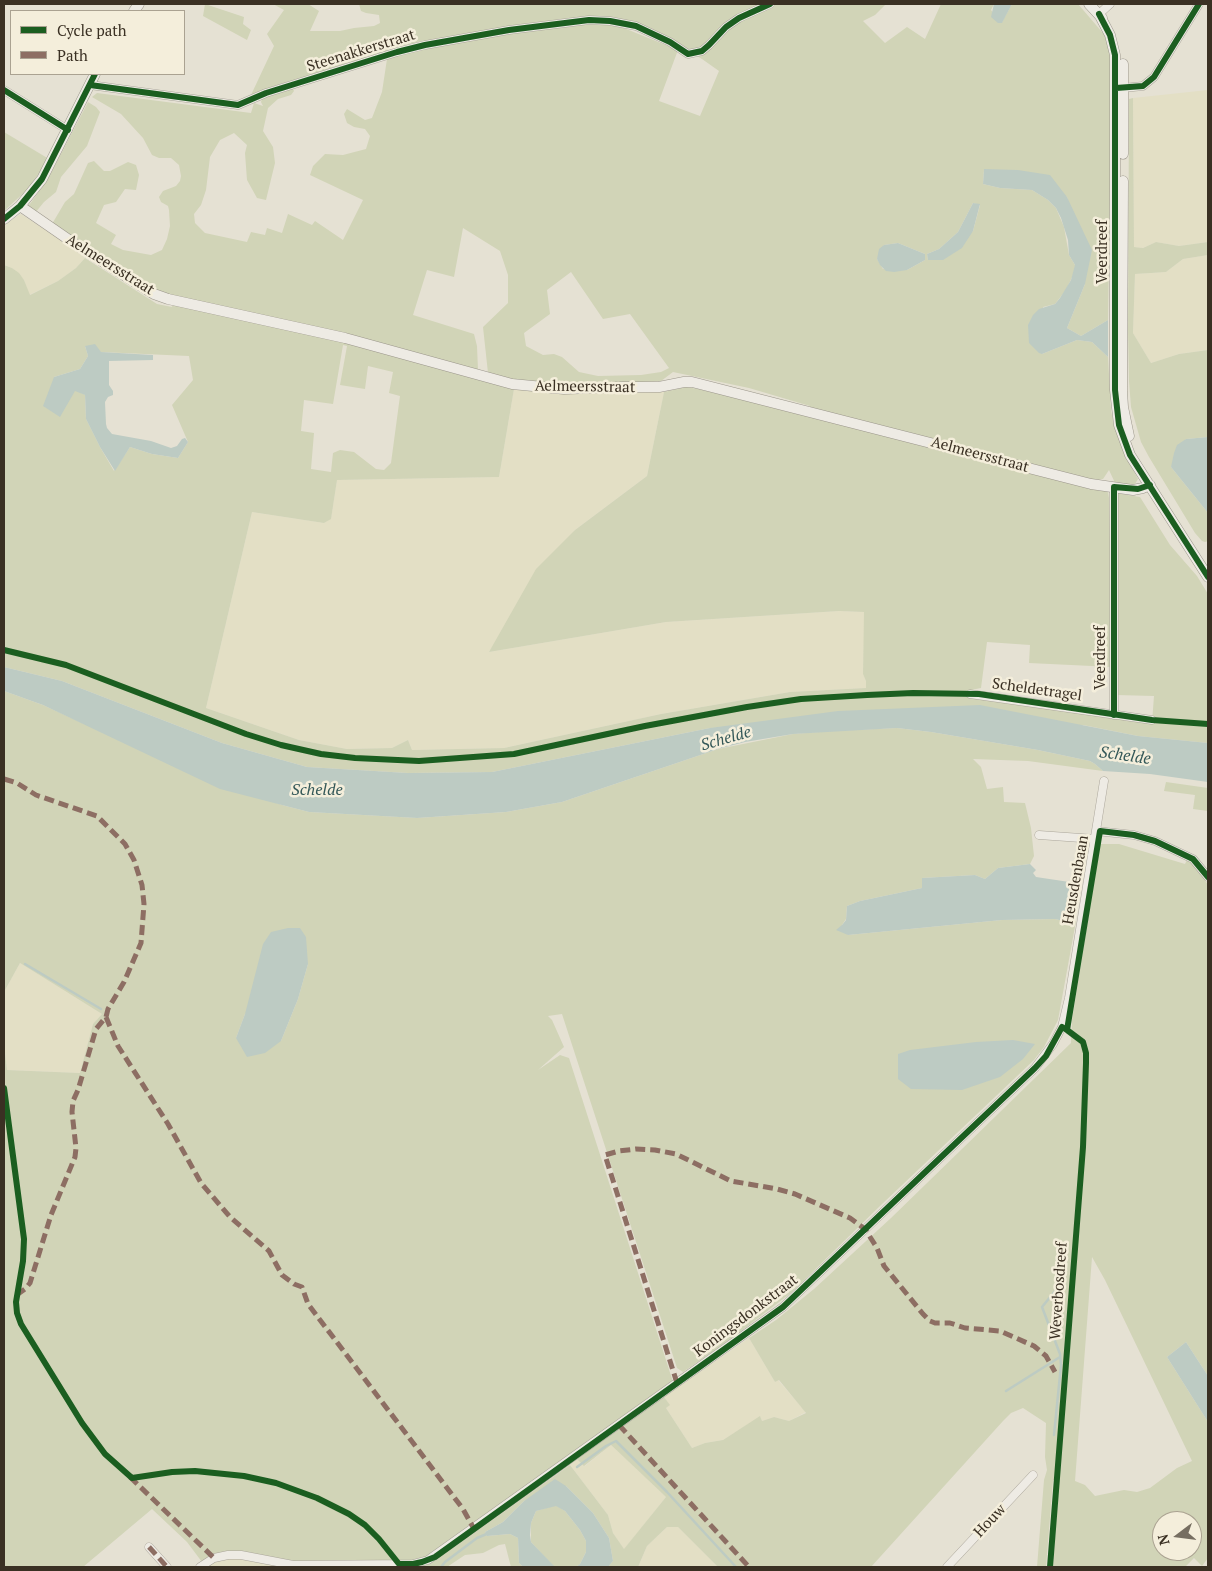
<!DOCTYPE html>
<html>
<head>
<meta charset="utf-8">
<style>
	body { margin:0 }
	#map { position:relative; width:1212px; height:1571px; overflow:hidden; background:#e5e1d3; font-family:"PT Serif",serif }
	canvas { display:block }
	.frame { position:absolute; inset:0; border:5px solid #3a3023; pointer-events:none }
	.legend { position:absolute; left:10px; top:10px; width:175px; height:65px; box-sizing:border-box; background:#f4eedb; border:1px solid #aaa291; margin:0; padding:6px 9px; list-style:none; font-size:15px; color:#3a3023 }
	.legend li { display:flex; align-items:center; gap:10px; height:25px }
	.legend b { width:25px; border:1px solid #aaa291 }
	.north { position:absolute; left:1152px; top:1511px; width:50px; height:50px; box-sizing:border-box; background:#f4eedb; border:1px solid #aaa291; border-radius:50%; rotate:255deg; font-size:14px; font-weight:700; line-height:20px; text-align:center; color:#3a3023 }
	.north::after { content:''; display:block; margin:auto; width:18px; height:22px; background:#766e61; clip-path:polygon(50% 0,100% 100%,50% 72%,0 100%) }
</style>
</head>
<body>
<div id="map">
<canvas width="1212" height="1571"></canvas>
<div class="frame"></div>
<ul class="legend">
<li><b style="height:6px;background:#1b5e20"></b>Cycle path</li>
<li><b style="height:6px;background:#8d6e63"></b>Path</li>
</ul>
<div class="north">N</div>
</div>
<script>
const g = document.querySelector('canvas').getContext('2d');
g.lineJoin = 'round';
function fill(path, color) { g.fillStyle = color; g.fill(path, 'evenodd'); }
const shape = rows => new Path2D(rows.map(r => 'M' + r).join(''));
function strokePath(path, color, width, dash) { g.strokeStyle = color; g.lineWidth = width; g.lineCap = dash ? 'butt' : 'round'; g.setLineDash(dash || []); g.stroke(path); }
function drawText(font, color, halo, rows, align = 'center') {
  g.font = font + ' "PT Serif",serif'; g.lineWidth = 5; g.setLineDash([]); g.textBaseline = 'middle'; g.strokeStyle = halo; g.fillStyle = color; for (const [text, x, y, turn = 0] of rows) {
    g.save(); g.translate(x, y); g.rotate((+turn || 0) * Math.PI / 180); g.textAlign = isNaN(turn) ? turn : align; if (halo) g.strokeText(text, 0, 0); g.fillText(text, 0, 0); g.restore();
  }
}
fill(shape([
	[1208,90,1208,242,1179,246,1156,242,1143,248,1134,247,1133,98],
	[21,214,71,247,85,258,76,268,58,281,29,295,24,280,12,268,4,265,4,225],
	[1208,255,1208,350,1179,354,1151,363,1133,333,1135,274,1166,272,1183,259],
	[514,389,554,394,664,392,647,476,575,530,489,652,666,622,839,611,865,612,863,673,866,681,867,688,790,692,661,714,504,748,412,750,408,740,392,748,347,749,299,740,206,708,252,512,324,523,331,518,337,480,499,477],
	[20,963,102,1014,93,1024,80,1073,7,1070,4,1044,4,992],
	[749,1338,775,1382,778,1380,806,1412,789,1421,774,1417,762,1421,760,1417,723,1440,705,1443,692,1448,666,1408,669,1405,664,1397],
	[611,1445,666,1497,624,1550,613,1533,608,1515,570,1465,577,1459,585,1466],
	[667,1527,678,1527,718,1567,638,1567,647,1546],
	[228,1558,241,1558,286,1567,205,1567,215,1561]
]), '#e3dfc5');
fill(shape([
	[205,4,244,17,243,24,251,30,247,40,203,16],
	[273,4,308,4,319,11,310,31,340,31,354,28,374,26,380,23,379,15,366,13,361,11,359,4,886,4,875,15,863,21,885,43,907,27,925,39,941,4,994,4,991,10,1002,22,1012,4,1078,4,1108,39,1112,54,1108,320,1081,336,1067,328,1085,284,1067,197,984,169,983,184,1000,188,1032,190,1048,200,1056,208,1064,227,1069,255,1075,265,1075,271,1066,290,1055,304,1043,307,1042,354,1077,340,1092,342,1108,357,1111,410,1114,426,1126,457,1138,479,1135,484,1132,486,1116,485,1109,470,1103,479,1096,480,1108,492,1109,498,1113,667,1029,663,1030,645,987,642,981,688,961,692,960,696,980,697,1152,723,1154,696,1116,695,1116,493,1140,497,1170,545,1197,576,1208,594,1208,743,1138,736,1083,725,710,728,492,772,408,773,307,767,222,743,62,681,4,667,4,265,12,268,19,273,24,280,30,295,58,281,76,268,85,258,157,304,172,307,175,298,144,286,81,242,52,224,65,202,74,194,88,163,94,161,104,171,110,171,128,162,136,165,139,175,136,190,125,189,116,202,104,205,96,223,116,235,111,244,123,250,151,255,162,250,167,239,170,226,169,210,168,206,161,202,159,197,163,191,176,186,180,181,181,176,179,165,171,158,159,158,152,155,143,138,121,114,92,97,97,93,251,113,254,103,263,106,261,102,264,91,251,95,274,46,267,34,284,10],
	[583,17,602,17,632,22,663,36,702,59,719,71,700,116,659,101,678,50,614,24,580,24,475,39,404,53,387,59,382,92,372,118,365,120,347,109,344,114,347,123,354,127,365,129,370,136,366,149,343,155,325,154,313,166,310,175,363,200,343,240,315,221,312,225,288,214,282,233,267,228,265,235,251,232,247,242,205,233,195,223,194,214,201,205,206,190,210,157,220,140,234,133,247,145,245,153,247,180,257,198,266,200,275,163,273,147,263,131,268,108,278,99,291,95,294,91,293,89,288,88,403,47,428,41,541,22],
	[973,203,980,205,973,231,928,260,927,254,939,249,958,232],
	[463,228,500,251,508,275,508,303,483,327,488,373,478,370,477,346,474,334,413,315,427,270,454,277],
	[898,243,925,254,925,260,907,270,883,269,877,259,884,245],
	[571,272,603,319,630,314,669,368,661,372,641,375,598,376,579,372,562,357,554,354,543,355,526,346,524,333,550,314,547,290],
	[343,345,347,346,340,385,365,389,368,366,393,372,389,393,400,396,391,463,384,470,376,469,354,452,340,450,333,453,331,472,311,469,314,433,301,431,304,400,333,404],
	[85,346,101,352,189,356,193,380,172,405,188,442,178,458,152,454,130,447,114,471,100,447,86,419,85,395,54,377,80,369,88,356],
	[673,372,749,388,810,406,809,415,698,389,686,387,664,392,647,476,575,530,536,569,489,652,666,622,839,611,864,612,863,674,866,681,866,688,790,692,661,714,504,748,412,750,408,740,392,748,347,749,299,740,206,708,252,512,324,523,331,519,337,480,499,477,514,389,661,381],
	[1133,98,1134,247,1143,248,1156,242,1179,246,1208,242,1208,255,1183,259,1166,272,1135,274,1133,333,1151,363,1179,354,1208,350,1208,437,1186,439,1171,467,1208,513,1208,541,1205,542,1202,541,1195,533,1149,457,1141,442,1131,407,1129,381,1128,329,1129,99],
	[88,102,96,107,100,112,87,146,61,177,56,192,44,202,35,213,27,208,48,179],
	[4,132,49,159,28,189,4,211],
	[4,691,43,705,91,727,282,805,309,812,417,818,506,812,562,802,718,749,793,734,831,731,897,728,931,732,1038,750,1090,761,1095,764,1103,771,1028,761,973,759,981,767,987,789,1003,787,1004,802,1025,803,1031,828,1034,856,1030,864,998,868,985,879,975,875,922,878,922,888,860,901,847,906,846,919,842,925,848,935,1002,920,1055,919,1068,922,1076,921,1058,1020,1044,1047,1034,1060,881,1205,791,1293,728,1341,683,1372,677,1368,562,1014,548,1016,552,1020,564,1047,538,1070,560,1055,569,1058,673,1382,427,1557,418,1561,293,1562,242,1552,202,1562,187,1542,152,1509,83,1567,4,1567,4,1044,7,1070,80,1073,93,1024,102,1014,20,963,4,992],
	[308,964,298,999,281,1041,236,1038,245,1014],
	[1166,782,1208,788,1208,811,1193,809,1195,795,1164,791],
	[1100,844,1119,844,1185,864,1187,860,1196,866,1208,885,1208,1376,1186,1342,1167,1357,1208,1422,1208,1558,1202,1566,1194,1558,1185,1567,1053,1567,1059,1481,1053,1480,1046,1567,1037,1567,1044,1480,1047,1470,1045,1457,1046,1423,1023,1408,1011,1413,1003,1421,871,1567,718,1567,678,1527,667,1527,647,1546,638,1567,608,1567,613,1561,609,1538,593,1513,566,1486,524,1501,503,1522,485,1532,487,1536,510,1534,518,1538,519,1563,523,1567,511,1567,505,1544,499,1545,483,1553,465,1555,447,1567,422,1567,437,1559,570,1465,608,1515,613,1533,624,1549,666,1497,611,1445,584,1466,577,1459,621,1425,664,1397,670,1405,666,1408,692,1448,705,1443,723,1440,760,1416,762,1421,774,1417,789,1421,806,1413,779,1380,775,1382,749,1338,776,1320,814,1289,891,1218,1071,1043,1072,1020],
	[1092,1257,1105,1280,1192,1461,1177,1468,1150,1488,1137,1492,1124,1490,1095,1496,1085,1485,1075,1481],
	[1162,1521,1192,1521,1192,1551,1162,1551],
	[556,1505,565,1511,580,1530,586,1541,586,1552,580,1564,576,1567,554,1567,531,1542,531,1523,536,1511]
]), '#d1d4b7');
fill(shape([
	[994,4,1012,4,1002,23,998,23,991,17],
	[984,169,1018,170,1050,175,1067,197,1092,250,1085,284,1067,328,1081,336,1108,320,1108,357,1092,342,1077,340,1042,354,1039,353,1029,343,1028,325,1033,315,1039,309,1055,304,1060,298,1071,280,1075,265,1069,255,1068,240,1061,218,1056,208,1048,200,1032,190,1000,188,983,184],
	[973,203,980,204,973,231,962,248,943,260,928,260,927,254,939,249,958,232],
	[898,243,925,254,925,260,907,270,894,272,886,271,880,265,877,259,879,249,884,245],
	[95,344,101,352,153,355,153,360,109,361,109,385,113,391,113,395,108,397,105,402,106,424,107,428,112,434,151,441,171,448,177,446,182,439,185,438,188,442,178,458,152,454,130,447,115,471,100,447,86,419,85,395,75,391,60,417,43,406,54,377,80,369,88,356,85,346],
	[1208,437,1208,513,1171,467,1174,453,1177,445,1186,439],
	[4,667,62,681,222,743,307,767,408,773,492,772,710,728,838,711,980,705,1138,736,1208,743,1208,782,1150,774,1103,771,1095,764,1090,761,1038,750,931,732,897,728,793,734,745,742,718,749,562,802,506,812,417,818,309,812,220,789,43,705,4,691],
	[1030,864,1036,870,1033,873,1036,877,1076,883,1068,922,1055,919,1002,920,848,935,836,930,842,925,846,920,847,906,860,901,922,888,922,878,975,875,985,879,998,868],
	[288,928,300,928,306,937,308,964,298,999,281,1041,265,1053,247,1057,236,1038,245,1014,263,944,271,932],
	[1013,1040,1035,1044,1023,1059,1000,1077,962,1090,911,1089,898,1079,898,1054,910,1050,976,1042],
	[1186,1342,1208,1376,1208,1422,1167,1357],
	[555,1479,566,1486,593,1513,609,1538,613,1561,608,1567,576,1567,580,1564,586,1552,586,1541,580,1530,565,1511,556,1506,536,1511,531,1523,530,1535,531,1542,555,1567,523,1567,519,1563,518,1538,510,1534,487,1536,485,1532,503,1522,524,1501]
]), '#bdcbc3');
strokePath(shape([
	[25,964,101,1009],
	[1006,1391,1060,1357],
	[1054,1435,1061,1365,1060,1354,1042,1307,1065,1279],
	[577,1467,606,1446,616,1441,667,1492,736,1567],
	[441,1567,445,1562,477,1538,489,1533]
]), '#bdcbc3', 2.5);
const street = shape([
	[1099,14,1110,4],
	[90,85,238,105,266,93,397,52,425,45,509,30,589,20,610,21,636,26,670,42,688,54,702,51,709,45,726,27,739,18,770,4],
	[1123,88,1143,86,1154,77,1199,4],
	[4,90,68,130],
	[1114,487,1114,715],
	[970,694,1152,720],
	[1096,831,1134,835,1155,841,1193,859,1208,877],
	[1039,835,1095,839],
	[149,1547,167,1567],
	[200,1567,214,1558,228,1555,241,1555,293,1565,413,1564,428,1560,783,1307,1035,1068,1053,1044,1062,1027,1069,998,1104,781],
	[947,1567,1033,1475]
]);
const secondary = shape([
	[1089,4,1102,18],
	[134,11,139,4],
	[1099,14,1110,35,1115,55,1115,390,1119,425,1130,455,1208,577],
	[1123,64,1123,154],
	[1123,181,1122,391,1123,407,1129,436],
	[20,206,75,244,154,294,168,299,345,338,512,384,564,389,623,387,659,387,684,382,692,382,1091,484,1133,490,1143,488,1150,485],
	[4,219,20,206,42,179,95,74]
]);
strokePath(street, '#aba69b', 9);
strokePath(secondary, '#9b968b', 11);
strokePath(street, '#eeebe4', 8);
strokePath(secondary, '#eeebe4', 10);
strokePath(shape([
	[4,779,17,783,36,795,97,816,125,844,134,860,142,885,144,904,141,943,124,982,108,1009,106,1017,96,1029,78,1090,73,1101,72,1112,76,1148,75,1157,51,1215,30,1283,25,1289,18,1294],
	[106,1017,118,1046,168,1124,201,1183,230,1217,269,1251,282,1275,294,1284,302,1287,308,1304,463,1509,474,1529],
	[677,1383,605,1155,619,1151,636,1149,655,1150,676,1154,731,1181,777,1189,795,1194,850,1218,865,1229,877,1248,884,1266,923,1314,930,1321,935,1323,950,1323,965,1328,1000,1331,1034,1346,1046,1356,1055,1372],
	[619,1425,749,1567],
	[130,1477,214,1558],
	[149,1547,167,1567]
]), '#8d6e63', 5, [10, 5]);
strokePath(shape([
	[1099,14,1110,35,1115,55,1115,390,1119,425,1130,455,1208,577],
	[90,85,238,105,266,93,397,52,425,45,509,30,589,20,610,21,636,26,670,42,688,54,702,51,709,45,726,27,739,18,770,4],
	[1116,88,1143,86,1154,77,1199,4],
	[4,90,68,130],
	[4,219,20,206,42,179,95,74],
	[4,650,66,665,246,734,281,745,321,754,355,758,419,761,514,754,645,726,747,707,801,699,867,695,913,693,979,694,1152,720,1208,724],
	[1114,715,1114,487,1138,489,1150,485],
	[1067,1030,1100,831,1134,835,1155,841,1193,859,1208,877],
	[4,1088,24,1239,23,1261,16,1302,17,1313,21,1324,82,1423,105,1454,132,1478,172,1472,195,1471,244,1476,276,1483,317,1498,349,1514,365,1525,379,1539,399,1564,413,1564,422,1562,435,1557,783,1307,1035,1068,1046,1056,1062,1027,1067,1030,1083,1042,1086,1053,1086,1063,1083,1147,1050,1567]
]), '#1b5e20', 6);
drawText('15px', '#3a3023', '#f4eedb', [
	["Steenakkerstraat",361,51,-17],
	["Veerdreef",1103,252,-90],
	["Aelmeersstraat",110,265,32],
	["Aelmeersstraat",585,387,1],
	["Aelmeersstraat",980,455,15],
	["Veerdreef",1101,658,-90],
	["Scheldetragel",1037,690,8],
	["Heusdenbaan",1076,880,-80],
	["Weverbosdreef",1059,1291,-86],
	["Koningsdonkstraat",746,1316,-37],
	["Houw",990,1521,-47]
]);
drawText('italic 16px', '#345858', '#f4eedb', [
	["Schelde",726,739,-16],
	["Schelde",1125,756,8],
	["Schelde",317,790]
]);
</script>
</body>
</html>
